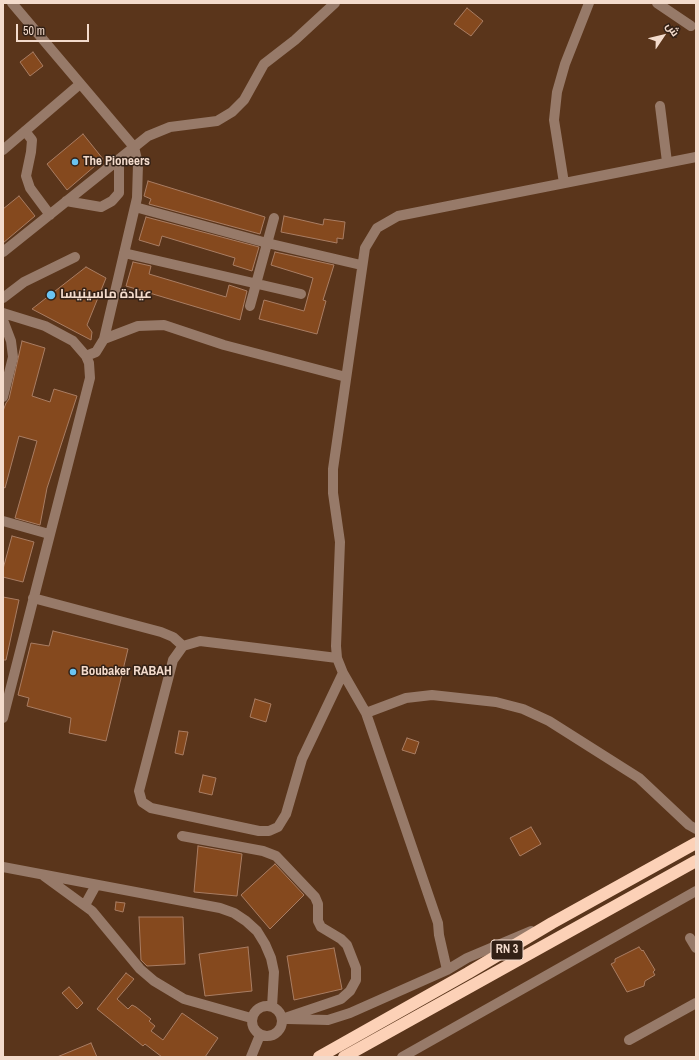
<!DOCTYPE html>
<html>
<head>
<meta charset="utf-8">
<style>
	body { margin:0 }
	#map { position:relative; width:699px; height:1060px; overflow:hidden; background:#5a351b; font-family:"Archivo Narrow",Cairo,sans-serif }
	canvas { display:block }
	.frame { position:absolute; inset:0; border:4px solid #f3dbcc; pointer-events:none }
	.north { position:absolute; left:643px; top:16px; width:40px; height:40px; -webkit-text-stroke:3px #332116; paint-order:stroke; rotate:55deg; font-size:11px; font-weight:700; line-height:16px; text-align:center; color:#f3dbcc }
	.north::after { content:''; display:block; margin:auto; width:14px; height:18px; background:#f3dbcc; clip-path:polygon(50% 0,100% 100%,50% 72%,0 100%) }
	.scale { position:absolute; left:16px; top:24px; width:73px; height:18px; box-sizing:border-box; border:2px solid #f3dbcc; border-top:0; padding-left:5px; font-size:12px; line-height:14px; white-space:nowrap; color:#f3dbcc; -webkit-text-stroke:3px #332116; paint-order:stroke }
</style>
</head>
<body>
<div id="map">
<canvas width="699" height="1060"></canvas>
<div class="frame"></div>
<div class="north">ش</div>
<div class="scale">50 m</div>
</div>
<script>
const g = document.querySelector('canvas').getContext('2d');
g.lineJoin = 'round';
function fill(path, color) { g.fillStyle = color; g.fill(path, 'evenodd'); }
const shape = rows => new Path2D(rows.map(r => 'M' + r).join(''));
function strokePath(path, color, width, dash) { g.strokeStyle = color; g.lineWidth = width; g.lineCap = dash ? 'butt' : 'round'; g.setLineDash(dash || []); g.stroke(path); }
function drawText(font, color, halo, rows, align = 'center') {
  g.font = font + ' "Archivo Narrow",Cairo,sans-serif'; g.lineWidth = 3; g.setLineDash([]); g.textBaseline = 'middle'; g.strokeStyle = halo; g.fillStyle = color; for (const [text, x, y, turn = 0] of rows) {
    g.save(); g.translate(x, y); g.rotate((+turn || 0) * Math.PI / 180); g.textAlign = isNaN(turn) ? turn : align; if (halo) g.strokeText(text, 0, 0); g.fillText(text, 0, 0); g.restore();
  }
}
const building = shape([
	[467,8,483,21,471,36,454,24,467,8],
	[33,52,43,66,30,76,20,62,33,52],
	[83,134,103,159,67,190,47,164,83,134],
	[148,181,265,217,260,234,149,204,151,199,144,196,148,181],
	[19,196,35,216,3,243,3,209,19,196],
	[284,216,323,225,324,219,345,222,343,239,337,238,337,243,281,232,284,216],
	[146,217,259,247,252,271,233,265,235,258,162,236,159,246,139,240,146,217],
	[275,252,334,265,323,300,326,301,317,334,259,319,264,300,304,311,313,278,271,265,275,252],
	[133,262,151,266,149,274,226,297,229,285,247,291,240,320,126,286,133,262],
	[86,267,106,278,87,325,92,332,91,340,32,309,86,267],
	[22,341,45,348,32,396,50,402,54,389,77,396,47,488,40,525,15,518,37,441,19,436,5,488,3,487,3,411,6,403,9,399,22,341],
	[12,536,34,542,23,582,3,577,3,569,12,536],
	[3,597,19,600,6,660,3,660,3,597],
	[53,631,128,649,106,741,69,733,71,718,27,706,29,698,18,695,31,643,49,646,53,631],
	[255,699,271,704,266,722,250,717,255,699],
	[179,731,188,732,183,755,175,753,179,731],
	[407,738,419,742,415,754,402,750,407,738],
	[203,775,216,778,212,795,199,792,203,775],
	[531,827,541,844,520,856,510,838,531,827],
	[198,846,242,854,237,896,194,892,198,846],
	[275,864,304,895,270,929,241,895,275,864],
	[116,902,125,903,123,912,115,910,116,902],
	[139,917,183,917,185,964,147,966,141,960,139,917],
	[248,947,252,991,205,996,199,954,248,947],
	[639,947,642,951,643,950,655,970,653,972,655,975,645,981,644,986,627,992,611,964,615,962,615,959,639,947],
	[334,948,342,989,294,1000,287,956,334,948],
	[126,973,134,979,117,999,128,1009,132,1005,136,1007,151,1019,149,1021,155,1026,151,1031,163,1040,182,1013,218,1038,205,1057,162,1057,145,1044,143,1046,97,1009,126,973],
	[69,987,83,1003,77,1009,62,993,69,987],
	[91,1043,97,1057,57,1057,91,1043]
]);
fill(building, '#85491e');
strokePath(building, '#a97d63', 1);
strokePath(shape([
	[12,3,134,147,138,164,137,198,104,339,96,352,86,356],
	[657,3,691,26],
	[660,106,667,162],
	[25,131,32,140,31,152,26,176,30,188,50,215],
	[3,150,80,84],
	[564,183,554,120,557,92,565,64,589,3],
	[66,201,101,207,112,201,119,193,119,159],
	[135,207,267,243,361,265],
	[3,252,148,136,170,127,217,121,232,112,244,100,264,64,295,40,335,3],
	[124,253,301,294],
	[3,298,24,282,75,257],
	[250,306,274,218],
	[3,313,45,326,73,341,86,356,89,363,90,378,3,718],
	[3,320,11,341,13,357,3,397],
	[104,339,138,326,164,325,224,345,346,377],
	[3,521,49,534],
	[33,598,161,632,173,637,183,646],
	[337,658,200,641,183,646,173,660,139,791,142,802,151,808,259,831,269,831,278,827,286,814,302,759,343,673],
	[366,713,406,698,432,695,496,702,523,709,549,721,639,778,689,825,696,829],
	[182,836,263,851,276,856,315,897,318,904,318,921,321,927,341,939,347,945,356,968,356,980,350,991,341,999,282,1019],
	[3,867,220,908,234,913,246,921,257,931,265,944,271,958,274,972,272,1007],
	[44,876,92,911,140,969,154,981,184,999,251,1018],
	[85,905,96,885],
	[690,938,696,948],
	[447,970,439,935,438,923,366,713,343,673,337,658,336,646,340,542,333,493,333,469,365,248,377,228,398,216,696,157],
	'252 1021a15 15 0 1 1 30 0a15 15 0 1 1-30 0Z',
	[288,1019,328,1020,350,1013,447,970,467,958,531,931],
	[629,1040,696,1003],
	[251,1057,260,1035],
	[402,1057,696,891]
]), '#977a69', 10);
strokePath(shape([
	[319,1057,468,973,552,923,696,843],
	[344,1057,696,861]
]), '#fcd1b7', 12);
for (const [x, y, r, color] of [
	[75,162,4,"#6ac3f1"],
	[51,295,5,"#6ac3f1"],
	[73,672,4,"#6ac3f1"]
]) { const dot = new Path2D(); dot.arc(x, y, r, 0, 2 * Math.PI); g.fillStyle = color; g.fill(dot); strokePath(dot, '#332116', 1.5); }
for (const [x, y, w] of [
	[507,950,32]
]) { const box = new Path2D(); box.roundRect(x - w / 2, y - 10, w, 20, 3); g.fillStyle = '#332116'; g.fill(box); strokePath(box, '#f3dbcc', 1); }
drawText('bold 12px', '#f3dbcc', null, [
	["RN 3",507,950]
]);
drawText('bold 13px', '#f3dbcc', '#332116', [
	["The Pioneers",83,162],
	["عيادة ماسينيسا",60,295],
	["Boubaker RABAH",81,672]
], 'left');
</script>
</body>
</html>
